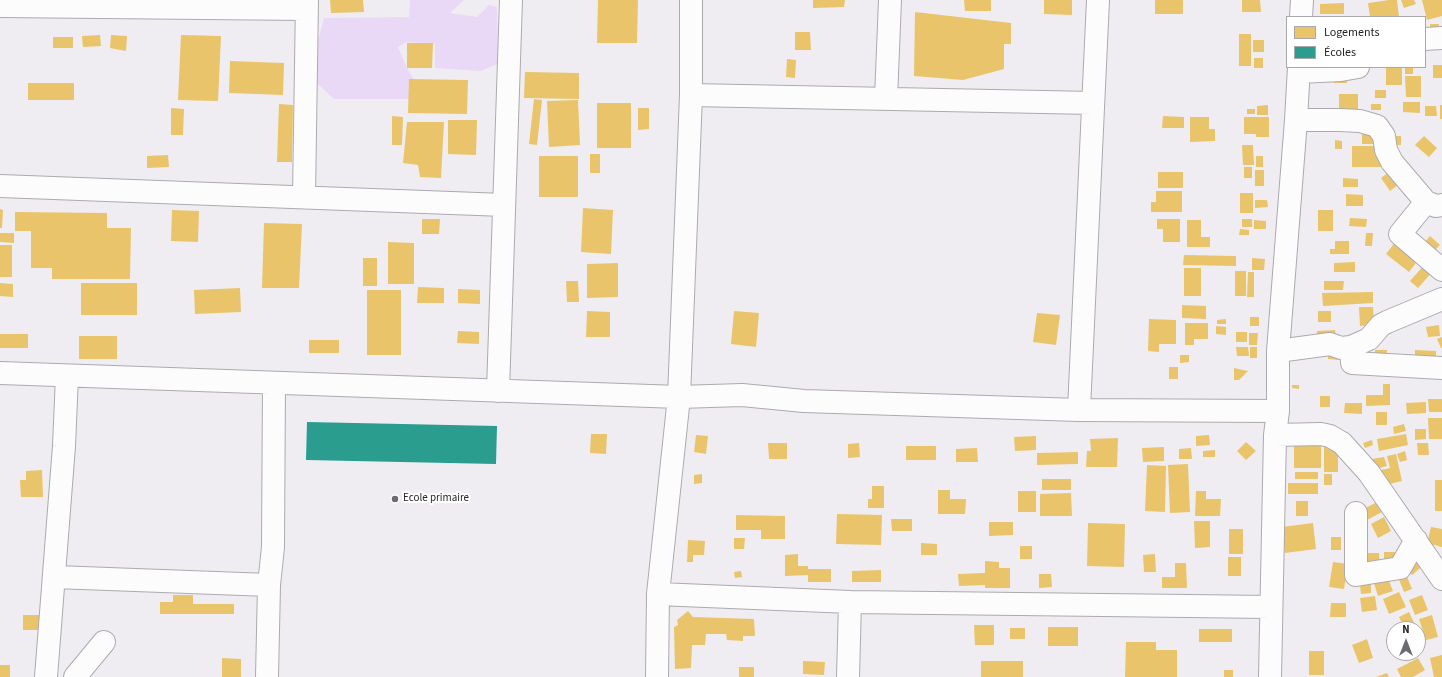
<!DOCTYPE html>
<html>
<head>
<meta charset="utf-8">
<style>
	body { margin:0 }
	#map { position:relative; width:1442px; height:677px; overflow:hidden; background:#f0edf2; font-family:"Source Sans 3",sans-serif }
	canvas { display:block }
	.legend { position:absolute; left:1286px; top:16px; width:140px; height:52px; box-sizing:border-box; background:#fff; border:1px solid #a8a7a9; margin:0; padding:5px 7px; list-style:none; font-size:12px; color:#252427 }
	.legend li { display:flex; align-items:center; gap:8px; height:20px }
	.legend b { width:20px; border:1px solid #a8a7a9 }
	.north { position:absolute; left:1386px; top:621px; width:40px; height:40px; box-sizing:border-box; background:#fff; border:1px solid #a8a7a9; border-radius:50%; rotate:0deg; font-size:11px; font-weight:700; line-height:16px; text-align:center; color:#252427 }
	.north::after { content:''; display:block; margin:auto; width:14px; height:18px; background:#6c6a6e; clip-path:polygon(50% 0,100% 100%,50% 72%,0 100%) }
</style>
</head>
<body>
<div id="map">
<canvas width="1442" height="677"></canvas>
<ul class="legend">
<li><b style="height:11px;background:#e9c46a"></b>Logements</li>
<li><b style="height:11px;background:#2a9d8f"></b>Écoles</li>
</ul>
<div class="north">N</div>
</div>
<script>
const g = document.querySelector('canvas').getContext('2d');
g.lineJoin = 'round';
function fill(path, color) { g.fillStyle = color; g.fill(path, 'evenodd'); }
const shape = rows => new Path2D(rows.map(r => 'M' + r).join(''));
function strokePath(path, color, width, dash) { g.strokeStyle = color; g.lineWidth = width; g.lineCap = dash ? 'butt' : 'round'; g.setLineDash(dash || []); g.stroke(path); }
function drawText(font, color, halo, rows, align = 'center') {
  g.font = font + ' "Source Sans 3",sans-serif'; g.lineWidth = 4; g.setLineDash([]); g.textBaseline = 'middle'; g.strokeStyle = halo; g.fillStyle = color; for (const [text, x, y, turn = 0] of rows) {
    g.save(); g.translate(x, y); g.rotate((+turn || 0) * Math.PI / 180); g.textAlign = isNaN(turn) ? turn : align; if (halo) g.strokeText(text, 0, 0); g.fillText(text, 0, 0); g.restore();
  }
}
fill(shape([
	[410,0,464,0,450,13,477,17,489,5,497,7,498,64,480,71,435,68,435,44,407,42,398,47,407,68,414,80,453,99,334,99,309,76,324,18,409,17]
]), '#e9d9f6');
fill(shape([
	[330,0,363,0,364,12,331,13],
	[598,0,638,0,637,43,597,43],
	[813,0,845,0,844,7,813,8],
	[964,0,991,0,991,11,965,11],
	[1044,0,1072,0,1072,15,1044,14],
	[1155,0,1183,0,1183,14,1155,14],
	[1242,0,1260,0,1261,12,1242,12],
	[1389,0,1397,0,1399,17,1370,17,1368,3],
	[1401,0,1414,0,1416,4,1404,8],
	[1422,0,1442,0,1442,16,1427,20],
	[1344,3,1344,14,1320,14,1320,4],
	[915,12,1011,23,1011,44,1004,44,1004,69,963,80,914,76],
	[1430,24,1439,24,1439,32,1430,32],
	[795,32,810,32,811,50,795,50],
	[1239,34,1251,34,1251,66,1239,66],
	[100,35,101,46,83,47,82,36],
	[111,35,127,36,126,51,110,48],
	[181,35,221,36,218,101,178,100],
	[53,37,73,37,73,48,53,48],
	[1253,40,1264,40,1264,52,1253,52],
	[407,43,433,43,432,68,407,68],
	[1254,58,1263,58,1263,68,1254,68],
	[787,59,796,60,795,78,786,77],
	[230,61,284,63,283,95,229,93],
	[1433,65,1442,65,1442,78,1433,78],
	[1386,67,1402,67,1402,85,1386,85],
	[1405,67,1413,67,1413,74,1405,74],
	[525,72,579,73,579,99,524,98],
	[1346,73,1347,83,1334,83,1334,74],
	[1405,76,1421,76,1421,97,1406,97],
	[409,79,468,80,467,114,408,113],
	[28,83,74,83,74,100,28,100],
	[1375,90,1386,90,1386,98,1375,98],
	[1339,94,1358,94,1358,111,1339,111],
	[534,99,542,100,537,145,529,144],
	[578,100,580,145,549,147,547,101],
	[1403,102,1420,102,1420,113,1403,112],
	[597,103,631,103,631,148,597,148],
	[279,104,293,105,292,162,277,162],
	[1371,104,1381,104,1381,110,1371,110],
	[1268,105,1268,115,1257,115,1257,106],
	[1440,105,1442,105,1442,119,1440,119],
	[1425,106,1436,106,1437,116,1425,116],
	[171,108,184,109,183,135,171,135],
	[638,108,649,108,649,129,638,130],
	[1247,109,1255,109,1255,114,1247,114],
	[392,116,403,117,402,145,392,145],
	[1163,116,1184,117,1184,128,1162,128],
	[1190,117,1209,117,1209,129,1215,129,1215,141,1190,142],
	[1244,117,1269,117,1269,137,1256,137,1256,134,1244,134],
	[448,120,477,120,476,155,448,154],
	[407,122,444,122,441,178,420,177,418,165,403,163],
	[1362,134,1373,134,1373,144,1362,144],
	[1390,136,1401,136,1401,145,1390,145],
	[1424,136,1437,148,1429,157,1415,145],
	[1335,140,1342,141,1342,149,1335,149],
	[1242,145,1253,145,1254,165,1243,165],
	[1352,146,1384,146,1384,167,1352,167],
	[590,154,600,154,600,173,590,173],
	[168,155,169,167,147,168,147,156],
	[539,156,578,156,578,197,539,197],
	[1256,156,1263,156,1263,167,1256,167],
	[1244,167,1252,167,1252,178,1244,178],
	[1255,170,1264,170,1264,186,1255,186],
	[1158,172,1183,172,1183,188,1158,188],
	[1389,172,1399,184,1390,191,1381,178],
	[1343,178,1358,179,1358,187,1343,187],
	[1156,191,1182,191,1182,212,1151,212,1151,202,1156,202],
	[1240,193,1253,193,1253,213,1240,213],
	[1346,194,1363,195,1363,206,1346,206],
	[1255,200,1267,200,1268,207,1255,208],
	[583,208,613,210,611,254,581,252],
	[0,209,3,210,2,228,0,228],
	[172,210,199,211,198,242,171,241],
	[1318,210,1333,210,1333,231,1318,231],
	[15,212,107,213,107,228,131,228,130,279,52,279,52,268,31,268,31,231,15,231],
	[1350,218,1367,219,1366,227,1349,226],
	[422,219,440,219,439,234,422,234],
	[1157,219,1180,219,1180,242,1163,242,1163,229,1157,229],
	[1242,219,1252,219,1252,227,1242,227],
	[1187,220,1201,220,1201,237,1210,237,1210,247,1187,247],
	[1254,220,1266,221,1266,229,1254,229],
	[264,223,302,224,299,288,262,288],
	[1240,229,1249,230,1249,235,1239,235],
	[0,233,14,233,14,243,0,242],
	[1366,233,1373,233,1372,246,1365,246],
	[1430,236,1440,245,1433,252,1424,243],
	[1335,241,1349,241,1349,254,1330,254,1330,249,1335,249],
	[1396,241,1419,259,1409,272,1386,254],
	[388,242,414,243,414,284,388,284],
	[0,245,12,245,12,277,0,277],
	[1184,255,1236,256,1236,266,1183,265],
	[363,258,377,258,377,286,363,286],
	[1252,258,1265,259,1264,270,1252,270],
	[1355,262,1355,272,1334,272,1334,263],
	[618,263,618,297,587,298,587,264],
	[1426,263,1434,270,1418,288,1410,281],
	[1184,268,1201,268,1201,296,1184,296],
	[1235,271,1246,271,1246,296,1235,296],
	[1248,272,1254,272,1254,297,1247,297],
	[566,281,578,281,579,302,567,302],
	[1324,281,1344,281,1343,290,1324,290],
	[0,283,13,284,13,297,0,296],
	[81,283,137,283,137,315,81,315],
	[418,287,444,288,444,303,417,303],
	[240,288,241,312,195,314,194,290],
	[458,289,480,290,480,304,458,303],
	[367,290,401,290,401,355,367,355],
	[1373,292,1373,303,1323,306,1322,293],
	[1182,305,1206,306,1206,319,1182,318],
	[1359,307,1373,307,1374,325,1360,326],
	[587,311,610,312,610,337,586,337],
	[734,311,759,313,756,347,731,344],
	[1318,311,1331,311,1331,322,1318,322],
	[1037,313,1060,315,1056,345,1033,342],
	[1250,317,1259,317,1259,326,1250,326],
	[1149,319,1176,320,1176,344,1159,344,1159,352,1148,351],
	[1226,319,1226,324,1217,324,1217,320],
	[1185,323,1208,323,1208,339,1194,339,1194,345,1185,345],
	[1439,325,1440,336,1428,337,1426,327],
	[1216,326,1226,327,1226,335,1216,334],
	[1335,330,1336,338,1317,339,1317,331],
	[458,331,479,332,479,344,457,343],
	[1236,332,1247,332,1247,342,1236,342],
	[1249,333,1258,333,1257,345,1249,345],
	[0,334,28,334,28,348,0,348],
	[79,336,117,336,117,359,79,359],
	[1442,337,1442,348,1441,348,1437,339],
	[309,340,339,340,339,353,309,353],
	[1236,347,1248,347,1249,356,1237,356],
	[1250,347,1257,347,1257,358,1250,358],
	[1328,350,1341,350,1340,360,1328,359],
	[1375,350,1387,350,1387,361,1375,361],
	[1415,350,1436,351,1436,364,1415,363],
	[1180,355,1189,355,1189,362,1180,363],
	[1169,367,1178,367,1178,379,1169,379],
	[1234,368,1248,371,1239,380,1234,380],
	[1383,384,1390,384,1390,405,1366,406,1366,395,1383,395],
	[1292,385,1299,385,1299,389,1292,388],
	[1320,396,1330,396,1330,407,1320,407],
	[1428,399,1442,399,1442,412,1429,412],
	[1426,402,1426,413,1407,414,1406,403],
	[1345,403,1362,403,1362,414,1344,413],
	[1376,412,1387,412,1387,425,1376,425],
	[1428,418,1442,418,1442,439,1429,439],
	[1404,424,1406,431,1394,434,1393,427],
	[1415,429,1426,429,1426,439,1415,440],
	[591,434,607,434,606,454,590,453],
	[1406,434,1408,445,1379,451,1377,439],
	[696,435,708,436,706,454,694,452],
	[1209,435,1210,445,1196,446,1196,436],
	[1036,436,1036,450,1015,451,1014,437],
	[1118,438,1117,467,1086,467,1087,451,1091,451,1090,439],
	[1372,440,1373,445,1365,448,1363,443],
	[1246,442,1256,451,1246,460,1237,451],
	[768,443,787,443,787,459,769,459],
	[859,443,860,457,848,458,848,444],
	[1417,443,1428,443,1429,455,1418,455],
	[1324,445,1338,445,1338,472,1324,472],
	[906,446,936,446,936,460,906,460],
	[1294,446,1321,446,1321,468,1294,468],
	[1164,447,1164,461,1143,462,1142,448],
	[977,448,978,462,956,462,956,449],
	[1191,448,1192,459,1179,459,1179,449],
	[1215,450,1215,457,1203,457,1203,451],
	[1405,451,1407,460,1400,462,1397,454],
	[1078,452,1078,464,1037,465,1037,453],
	[1396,454,1402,481,1381,486,1377,471,1390,468,1387,456],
	[1384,457,1387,466,1375,469,1372,459],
	[1188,464,1190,512,1170,513,1168,465],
	[1147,465,1166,466,1165,512,1145,511],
	[42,470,43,497,21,497,20,480,26,480,26,471],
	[1295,472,1318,472,1318,479,1295,479],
	[702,474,702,483,694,484,694,475],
	[1324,474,1332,474,1332,485,1324,485],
	[1042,479,1071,479,1071,490,1042,490],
	[1435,480,1442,480,1442,511,1435,511],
	[1288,483,1318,483,1318,494,1288,494],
	[872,486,884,486,884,508,868,508,868,499,872,499],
	[938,490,950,490,950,499,966,499,965,514,938,514],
	[1018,491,1036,491,1036,512,1018,512],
	[1196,491,1206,491,1206,499,1221,499,1220,516,1195,516],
	[1071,493,1072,516,1040,516,1040,494],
	[1296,501,1308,501,1308,516,1296,516],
	[1377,502,1382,512,1367,520,1362,510],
	[837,514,882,515,881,545,836,544],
	[736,515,785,516,785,539,761,539,761,530,736,530],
	[1384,517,1391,531,1378,538,1371,524],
	[891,519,912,519,912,531,892,531],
	[1194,521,1210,521,1210,547,1195,548],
	[989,522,1013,522,1013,535,989,536],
	[1088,523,1125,524,1124,567,1087,566],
	[1313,523,1316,549,1285,553,1282,527],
	[1431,527,1442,529,1442,547,1427,543],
	[1229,529,1243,529,1243,554,1229,554],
	[1331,537,1341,537,1341,550,1331,550],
	[734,538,745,538,744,549,734,549],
	[688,540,705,541,704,555,693,555,693,562,687,562],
	[921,543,937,544,937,555,921,555],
	[1020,546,1032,546,1032,559,1020,559],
	[1384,552,1395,552,1395,566,1384,565],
	[1368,553,1379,553,1380,567,1368,567],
	[798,554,798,566,808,566,808,569,831,569,831,582,808,582,808,575,785,576,785,555],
	[1155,554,1156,572,1144,572,1143,555],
	[1420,555,1426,563,1412,575,1405,568],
	[1228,557,1241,557,1241,576,1228,576],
	[985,561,999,562,999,568,1010,568,1010,588,985,588,985,585,959,586,958,574,985,573],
	[1333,562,1348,564,1344,589,1329,587],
	[1175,563,1186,563,1187,588,1162,588,1162,577,1175,577],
	[881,570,881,582,852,582,852,571],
	[741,571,742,577,735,578,734,572],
	[1039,574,1051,574,1052,587,1039,588],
	[1406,574,1412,589,1404,592,1398,577],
	[1387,576,1393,591,1378,596,1373,580],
	[1371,584,1371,593,1361,594,1360,585],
	[1399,592,1406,607,1389,614,1383,599],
	[173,595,193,595,193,604,234,604,234,614,160,614,160,602,173,602],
	[1422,595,1428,610,1415,615,1409,600],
	[1375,596,1377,610,1362,612,1360,598],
	[1331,603,1346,603,1346,617,1330,617],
	[688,611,693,617,754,619,755,636,743,636,743,641,727,640,726,634,706,634,705,645,692,645,691,668,675,669,674,627,678,625,677,620],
	[1409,612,1417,629,1405,629,1399,617],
	[23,615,40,615,40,630,23,630],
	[1432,615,1438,637,1426,640,1419,619],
	[974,625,994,625,994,645,975,645],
	[1048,627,1078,627,1078,646,1048,646],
	[1010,628,1025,628,1025,639,1010,639],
	[1199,629,1232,629,1232,642,1199,642],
	[1367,639,1373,658,1359,663,1352,645],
	[1126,642,1156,642,1156,650,1177,650,1177,677,1125,677],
	[1309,651,1324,651,1324,675,1309,675],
	[1442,655,1442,677,1434,677,1430,658],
	[222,658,241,659,241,677,222,677],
	[1418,658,1425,670,1413,677,1401,677,1397,669],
	[803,661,825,662,824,675,803,674],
	[981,661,1023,661,1023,677,981,677],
	[0,665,10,665,10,677,0,677],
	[739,667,754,667,754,677,739,677],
	[1224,670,1233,670,1233,677,1224,677],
	[1387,673,1389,677,1376,677]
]), '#e9c46a');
fill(shape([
	[307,422,497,426,496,464,306,460]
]), '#2a9d8f');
const minor = shape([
	[0,6,306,9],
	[1301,17,1302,0],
	[1425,39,1442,38],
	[1299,72,1341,70,1358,67],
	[691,95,1093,103],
	[886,99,890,0],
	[1296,120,1340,120,1360,121,1377,126,1384,136,1386,150,1392,162,1426,202,1436,206,1442,205],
	[0,186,504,205],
	[304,197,307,0],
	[1426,202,1400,234,1442,270],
	[1351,347,1352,363,1442,368],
	[1278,351,1330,344,1341,348,1351,347,1369,339,1381,325,1387,322,1442,299],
	[0,373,679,397,742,395,804,401,1079,410,1278,411],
	[498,391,511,0],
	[1079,410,1098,0],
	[1275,435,1321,434,1330,436,1342,443,1369,473,1442,579],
	[1356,513,1356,575,1400,568,1416,540],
	[55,577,269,585],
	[658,594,850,602,1271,607],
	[46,677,64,446,67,376],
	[75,677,104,642],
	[267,677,269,585,273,547,274,383],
	[657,677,658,594,679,397,691,95,691,0],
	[848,677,850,602],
	[1270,677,1275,435,1278,411,1278,351,1296,120,1299,67]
]);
strokePath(minor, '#acaaae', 24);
strokePath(minor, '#fdfcfd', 22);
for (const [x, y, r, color] of [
	[395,499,4,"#6c6a6e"]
]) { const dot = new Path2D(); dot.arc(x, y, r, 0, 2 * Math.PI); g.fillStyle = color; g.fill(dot); strokePath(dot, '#fff', 1.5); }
drawText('11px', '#252427', '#fff', [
	["Ecole primaire",403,499]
], 'left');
</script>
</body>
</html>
